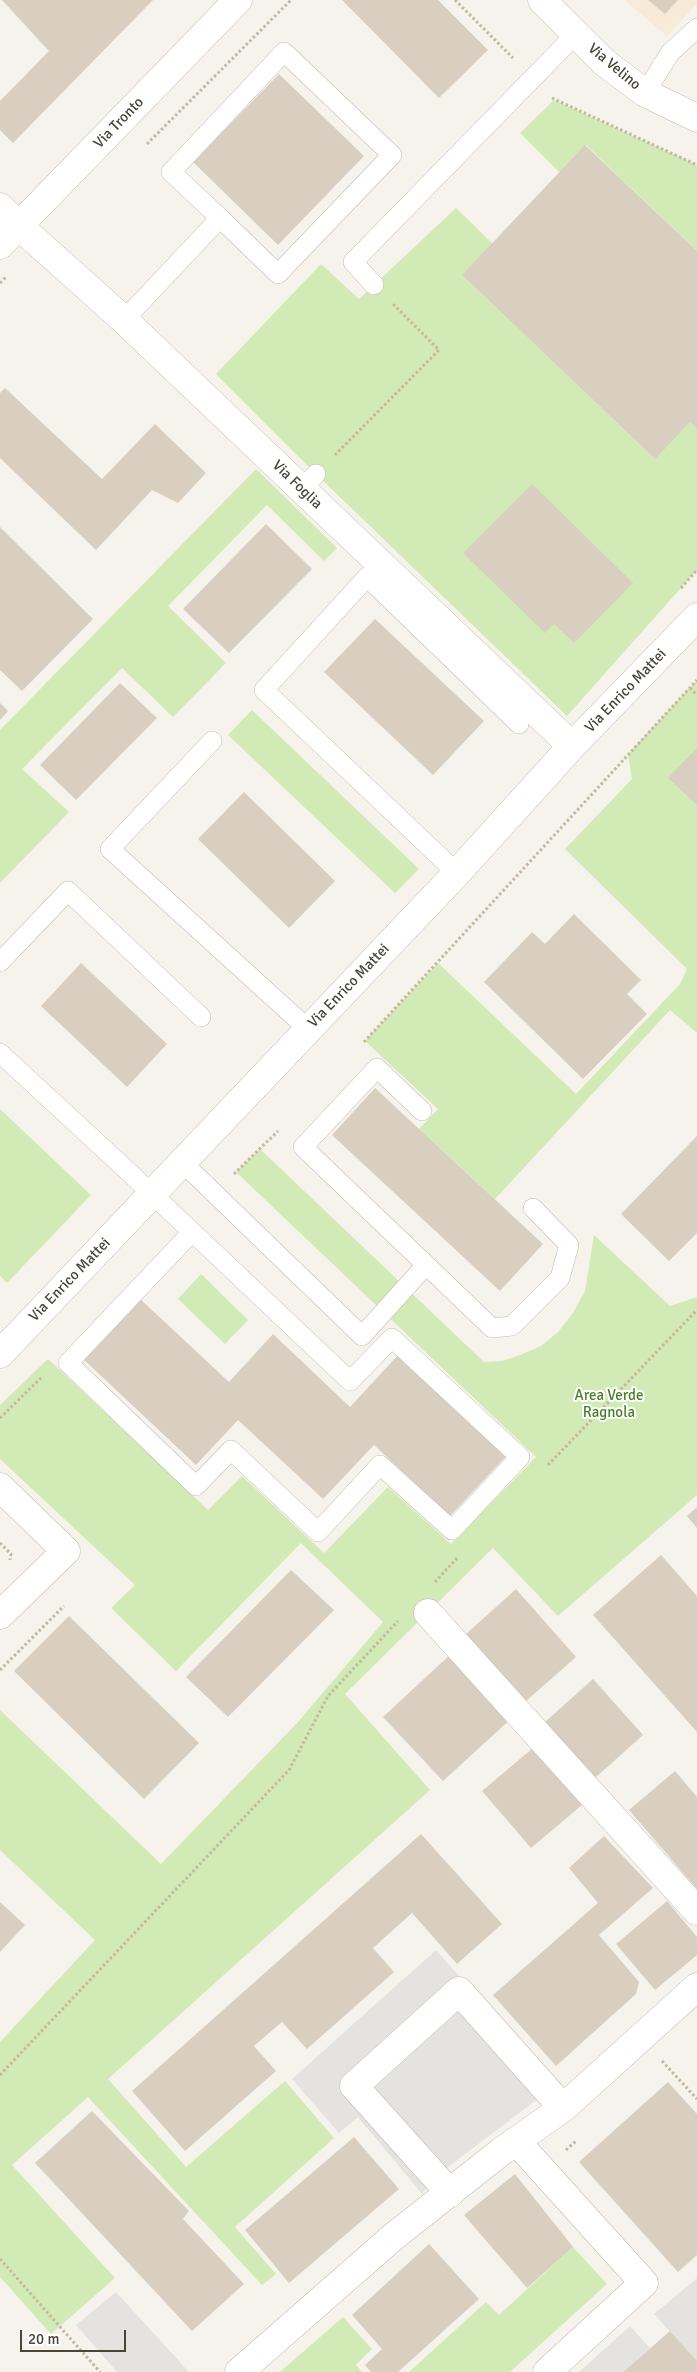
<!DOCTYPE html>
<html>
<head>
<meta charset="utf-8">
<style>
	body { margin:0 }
	#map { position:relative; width:697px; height:2372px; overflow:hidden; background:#f6f3ec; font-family:Signika,sans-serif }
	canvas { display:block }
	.scale { position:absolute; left:20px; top:2330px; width:106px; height:22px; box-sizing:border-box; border:2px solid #4b4439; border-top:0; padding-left:6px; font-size:15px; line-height:18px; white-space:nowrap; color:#4b4439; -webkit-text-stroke:4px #fff; paint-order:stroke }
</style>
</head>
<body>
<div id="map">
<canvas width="697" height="2372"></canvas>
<div class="scale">20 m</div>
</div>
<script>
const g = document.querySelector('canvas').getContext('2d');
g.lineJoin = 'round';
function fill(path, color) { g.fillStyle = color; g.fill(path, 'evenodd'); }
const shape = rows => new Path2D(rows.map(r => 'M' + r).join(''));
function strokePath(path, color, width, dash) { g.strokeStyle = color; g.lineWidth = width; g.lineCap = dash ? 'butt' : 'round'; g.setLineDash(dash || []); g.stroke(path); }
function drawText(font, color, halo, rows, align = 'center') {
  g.font = font + ' Signika,sans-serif'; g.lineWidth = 4; g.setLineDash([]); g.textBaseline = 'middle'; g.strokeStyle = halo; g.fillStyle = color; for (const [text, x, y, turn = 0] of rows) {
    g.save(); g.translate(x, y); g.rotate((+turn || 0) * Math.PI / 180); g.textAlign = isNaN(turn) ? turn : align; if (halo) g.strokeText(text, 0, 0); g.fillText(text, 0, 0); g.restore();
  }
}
fill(shape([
	[624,0,697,0,697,4,667,36]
]), '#f7ead8');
fill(shape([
	[554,100,697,165,697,251,586,145,560,173,520,133],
	[456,208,493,244,462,275,654,458,690,422,697,429,697,570,567,716,316,474,216,374,321,264,359,299],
	[256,469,337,548,324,561,267,505,168,606,226,663,173,717,122,668,22,769,69,812,0,883,0,730],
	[697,680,697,1033,670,1010,495,1199,419,1129,438,1109,365,1041,438,963,576,1094,680,984,687,969,565,849,632,779,628,754],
	[252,710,419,869,395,893,228,735],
	[0,1109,91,1195,7,1283,0,1276],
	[260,1149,484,1362,502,1361,520,1355,541,1346,558,1332,573,1313,585,1291,594,1235,670,1306,697,1297,697,1495,558,1616,493,1548,345,1694,430,1790,108,2079,186,2167,285,2081,334,2138,235,2227,276,2274,262,2285,88,2097,12,2165,115,2278,51,2334,0,2277,0,2042,95,1940,0,1850,0,1710,161,1864,298,1722,383,1622,301,1543,176,1671,111,1608,135,1585,0,1459,0,1405,48,1359,208,1510,242,1476,324,1553,388,1487,451,1544,536,1457,236,1172],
	[201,1274,248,1320,225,1344,178,1299],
	[573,2247,607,2284,510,2372,409,2372,486,2302,499,2315],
	[343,2317,372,2349,356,2365,362,2372,280,2372]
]), '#d2eab5');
fill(shape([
	[436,1950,556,2085,435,2177,422,2194,358,2117,339,2133,292,2079],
	[697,2278,697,2361,654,2314],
	[116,2292,189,2372,117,2372,76,2325],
	[630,2326,650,2348,623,2372,579,2372]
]), '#e5e3e0');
fill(shape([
	[2,0,153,0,13,143,0,130,0,101,49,51],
	[342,0,438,0,488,50,439,98],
	[648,0,678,0,665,14],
	[279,74,364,156,278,245,193,162],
	[585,145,697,251,697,429,690,422,655,459,462,275],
	[5,388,102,479,155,424,206,473,178,503,152,490,96,550,0,458,0,393],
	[532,484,633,583,574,643,554,624,545,633,463,553],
	[266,524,312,569,229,653,183,609],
	[0,527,93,619,22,691,0,670],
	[375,619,484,721,433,775,324,672],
	[120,683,157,718,76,800,40,765],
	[0,703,8,711,0,720],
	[697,748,697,805,668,778],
	[244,792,335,881,289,928,198,839],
	[574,914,641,980,627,994,647,1014,583,1079,484,982,532,932,545,944],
	[81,963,167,1044,127,1087,41,1006],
	[375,1088,543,1244,500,1291,332,1135],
	[697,1136,697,1233,669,1261,621,1214],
	[138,1297,229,1382,273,1334,350,1407,400,1353,508,1454,450,1516,374,1445,323,1499,238,1420,196,1465,82,1358],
	[697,1507,697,1528,687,1516],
	[661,1555,697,1596,697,1732,593,1615],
	[291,1570,334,1610,228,1717,186,1677],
	[516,1589,576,1657,525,1702,465,1635],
	[69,1616,199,1743,144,1799,14,1671],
	[453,1652,513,1717,443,1781,383,1717],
	[593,1679,643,1735,595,1778,545,1722],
	[533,1748,582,1805,531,1848,482,1791],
	[675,1771,697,1797,697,1889,629,1810],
	[421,1834,502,1924,457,1964,412,1913,373,1948,394,1972,307,2049,282,2022,254,2046,276,2071,185,2151,132,2091],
	[604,1836,653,1888,599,1935,639,1982,636,1994,556,2066,493,1995,598,1903,569,1868],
	[667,1901,697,1937,697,1955,655,1990,616,1944],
	[0,1902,25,1925,0,1952],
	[668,2082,697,2114,697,2255,678,2272,579,2162],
	[92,2111,189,2211,183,2219,244,2284,192,2331,35,2163],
	[354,2137,399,2189,289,2283,245,2230],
	[515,2174,573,2247,527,2288,464,2215],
	[429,2244,479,2299,398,2372,371,2372,365,2365,382,2349,352,2315],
	[670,2331,697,2361,697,2372,623,2372]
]), '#d8cfc1');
const service = shape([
	[645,93,670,53,697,28],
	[374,285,353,262,576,34],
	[124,320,220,218,278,274,392,155,284,52,171,172,220,218],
	[301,490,316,474],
	[212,741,110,849,308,1029],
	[457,873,264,690,367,577,519,724],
	[0,962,68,891,201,1017],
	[0,1053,132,1175,350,1381,392,1338,520,1457,452,1530,380,1465,318,1532,231,1450,196,1486,68,1363,192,1232],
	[422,1111,377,1068,303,1147,492,1328,512,1326,560,1278,569,1245,533,1208],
	[182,1162,362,1336,426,1265]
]);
const minor = shape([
	[0,207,19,226,124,320,572,746],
	[0,245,238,0],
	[0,1354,457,873,572,746,697,617],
	[0,1487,66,1551,0,1615],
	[428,1613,697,1911],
	[516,2141,644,2283,547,2372],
	[450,2193,354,2086,459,1991,563,2108],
	[239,2372,393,2237,502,2151,563,2108,697,1987]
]);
const tertiary = shape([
	[542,0,605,63,645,93,697,118]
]);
strokePath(service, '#c2bbae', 20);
strokePath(minor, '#c2bbae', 29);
strokePath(tertiary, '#c2bbae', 29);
strokePath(shape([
	[455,0,513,58],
	[552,98,697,165],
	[147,144,291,0],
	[0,283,7,276],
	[335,455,439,350,392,303],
	[681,588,697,570],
	[690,688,697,695],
	[364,1042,697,680],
	[234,1174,278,1131],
	[0,1418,43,1376],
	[548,1465,697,1310],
	[0,1543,11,1554,10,1560],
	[435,1582,458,1557],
	[0,1670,64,1606],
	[662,2061,697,2099],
	[0,2075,289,1770,328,1696,398,1621],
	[566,2150,576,2141],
	[0,2259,100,2372]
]), '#c4b79f', 3, [2.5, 2.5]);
strokePath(service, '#fff', 19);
strokePath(minor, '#fff', 28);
strokePath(tertiary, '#fff', 28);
drawText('15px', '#4b4439', '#fff', [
	["Via Velino",614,67,40],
	["Via Tronto",119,123,-46],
	["Via Foglia",297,485,44],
	["Via Enrico Mattei",626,691,-46],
	["Via Enrico Mattei",349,986,-46],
	["Via Enrico Mattei",70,1280,-46]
]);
drawText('15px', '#4a7f2a', '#fff', [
	["Area Verde",609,1396],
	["Ragnola",609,1413]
]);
</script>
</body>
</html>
